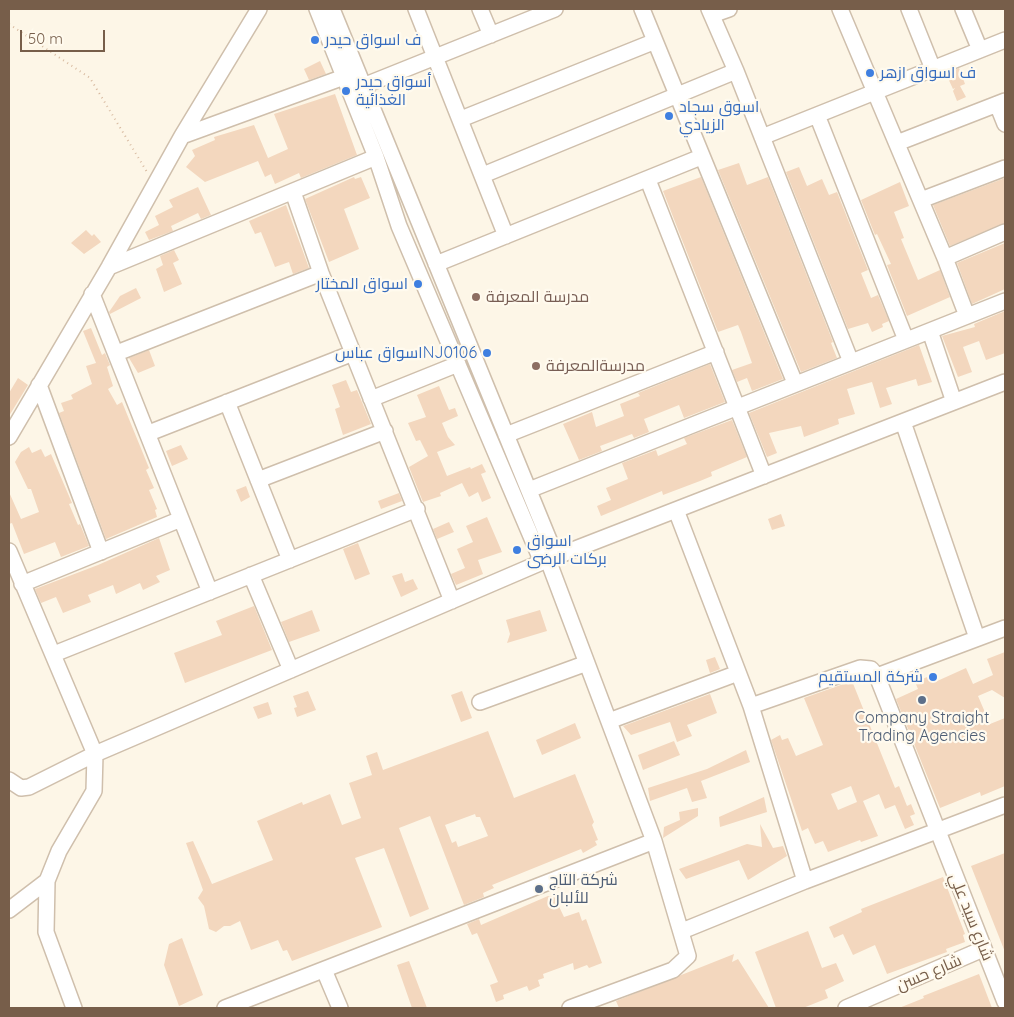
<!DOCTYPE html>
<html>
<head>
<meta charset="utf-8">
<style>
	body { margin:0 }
	#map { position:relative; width:1014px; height:1017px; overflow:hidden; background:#fdf6e7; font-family:Quicksand,sans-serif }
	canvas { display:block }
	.frame { position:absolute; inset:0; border:10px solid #775e4a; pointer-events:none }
	.scale { position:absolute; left:20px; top:30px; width:85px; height:22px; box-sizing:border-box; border:2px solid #775e4a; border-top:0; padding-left:6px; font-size:15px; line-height:18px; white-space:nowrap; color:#775e4a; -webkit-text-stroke:4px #fffaee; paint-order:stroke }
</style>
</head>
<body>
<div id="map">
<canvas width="1014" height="1017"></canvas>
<div class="frame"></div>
<div class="scale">50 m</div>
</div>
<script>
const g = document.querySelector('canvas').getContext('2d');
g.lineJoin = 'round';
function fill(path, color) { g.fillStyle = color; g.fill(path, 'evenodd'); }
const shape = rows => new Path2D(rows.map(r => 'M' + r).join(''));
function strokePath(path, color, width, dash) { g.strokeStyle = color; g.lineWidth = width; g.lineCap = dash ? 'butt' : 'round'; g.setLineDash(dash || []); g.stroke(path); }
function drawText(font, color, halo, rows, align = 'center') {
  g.font = font + ' Quicksand,Cairo,sans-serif'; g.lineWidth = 4.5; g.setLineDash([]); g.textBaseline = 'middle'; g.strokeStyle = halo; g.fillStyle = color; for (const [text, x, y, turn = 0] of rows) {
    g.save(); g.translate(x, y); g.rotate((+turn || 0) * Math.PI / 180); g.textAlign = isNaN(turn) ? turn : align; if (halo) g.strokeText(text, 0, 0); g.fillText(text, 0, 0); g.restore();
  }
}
fill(shape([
	[320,61,326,74,309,80,304,69],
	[959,68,965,84,960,86,966,97,957,101,953,91,955,88,953,89,946,74],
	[335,94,357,155,301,178,299,173,275,184,271,174,265,177,258,161,205,182,186,167,195,156,192,150,215,140,214,137,254,125,268,158,288,149,274,114],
	[739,163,747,185,768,177,833,342,831,343,837,358,801,372,718,170],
	[799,167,807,186,822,179,829,195,837,192,868,270,861,273,871,298,878,295,889,321,882,324,883,327,872,332,868,323,848,329,786,172],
	[354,177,355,179,361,177,370,198,344,209,359,249,329,262,305,199],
	[701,177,783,379,752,391,747,378,737,382,732,370,752,363,741,332,738,325,718,332,663,191],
	[1005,178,1005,223,950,246,933,205],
	[900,182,909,206,894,212,904,238,901,239,918,280,940,270,950,297,907,316,887,265,891,264,877,234,875,235,861,200],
	[198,187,211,215,201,219,198,213,171,226,173,231,149,240,145,232,159,225,155,216,173,207,169,200],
	[286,205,309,268,293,274,289,262,275,267,261,232,255,234,249,221],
	[86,230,92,236,94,234,101,242,84,254,71,243],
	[1005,243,1005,289,972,304,957,263],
	[174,250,179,260,173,263,182,284,164,292,156,269,163,265,160,256],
	[136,288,141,298,110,314,109,312,120,296],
	[1005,311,1005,353,986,360,979,341,963,347,972,372,958,377,942,336,975,327,974,324],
	[91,328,102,355,105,353,110,365,107,367,113,386,108,389,117,405,122,402,149,468,146,470,154,488,149,490,157,509,155,510,157,517,106,539,59,413,64,411,61,403,73,399,71,395,92,384,86,366,96,363,83,331],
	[919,345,932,382,918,386,916,379,886,388,892,404,880,408,872,382,847,389,855,414,838,419,839,424,804,437,801,426,769,433,777,453,767,457,749,413],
	[149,350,155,366,138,373,129,358],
	[710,364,725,402,684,418,679,405,644,419,649,432,634,438,632,434,600,446,602,451,579,460,563,424,592,412,596,427,624,416,620,404,640,396,638,393],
	[18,378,28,385,9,416,9,393],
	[346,380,351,392,357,390,371,424,343,435,335,409,340,407,332,385],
	[439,386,449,410,455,408,458,416,442,423,448,437,455,445,437,452,447,476,470,467,471,469,482,464,486,472,481,474,491,498,482,502,478,492,469,497,462,483,440,493,441,496,423,502,409,467,428,456,420,440,416,441,408,423,426,417,417,395],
	[732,420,747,457,711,472,712,476,700,481,663,495,662,491,601,516,597,506,611,500,606,488,628,479,622,463,656,450,658,456,687,444,684,438],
	[181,445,188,459,172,466,166,451],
	[29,447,32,453,41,449,45,457,51,454,72,503,69,504,78,525,80,524,89,546,61,557,55,542,24,554,12,523,9,524,9,492,21,519,39,512,31,489,28,489,15,462,21,452],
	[246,486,250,497,241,502,236,490],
	[399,493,402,501,381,509,378,501],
	[781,514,785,526,772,530,768,519],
	[487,517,502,552,478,560,483,574,456,585,451,574,465,568,457,549,473,542,466,526],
	[449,522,454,532,437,539,433,529],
	[159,538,170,570,156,576,160,582,143,590,140,583,116,594,113,585,88,595,91,602,63,613,56,597,41,603,35,589,98,565],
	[358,543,370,574,355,580,343,549],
	[402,573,405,582,413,579,418,589,401,597,392,576],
	[254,606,272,650,185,683,174,653,222,635,216,621],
	[312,610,320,631,289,642,281,622],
	[540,610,547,631,507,643,510,634,506,620],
	[1005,652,1005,698,992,690,978,696,990,724,1005,718,1005,786,981,796,980,792,940,808,896,699,918,689,915,682,932,675,935,682,966,668,973,684,993,675,987,659],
	[715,657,720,669,710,673,706,660],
	[852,681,895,788,899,786,907,806,911,804,915,814,910,816,914,825,905,829,895,805,885,809,879,794,863,801,878,836,861,842,860,840,828,852,823,841,815,844,808,828,802,831,771,740,780,735,782,740,788,738,796,756,823,745,804,698],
	[851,786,857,802,838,810,831,794],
	[308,691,316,710,297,717,294,708,297,707,293,696],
	[462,691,472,718,461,722,451,695],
	[710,694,717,713,687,725,692,736,677,742,670,722,631,735,623,726],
	[268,702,272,714,258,719,253,707],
	[575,723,581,738,542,755,536,740],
	[488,731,514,798,575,774,594,822,592,825,598,840,595,841,597,845,583,853,581,849,492,885,494,888,483,893,484,897,464,905,430,816,399,828,429,909,410,917,384,848,355,858,382,927,292,961,287,950,283,951,278,940,251,950,240,921,230,926,224,926,216,932,209,929,204,906,198,898,203,890,186,843,193,841,212,884,273,860,257,821,302,802,303,805,330,794,342,825,361,818,349,783,372,775,366,756,377,752,383,770],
	[475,814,476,817,480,817,488,836,458,847,456,841,452,843,445,825],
	[674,741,680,755,643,770,638,755],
	[746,750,750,762,701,781,707,798,692,802,687,788,650,801,648,788,707,769],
	[764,797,767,812,720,827,719,817],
	[698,808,698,816,663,838,664,827,680,820,679,812],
	[760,824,773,848,783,846,787,856,748,880,739,860,686,879,679,869,747,844,762,847],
	[1005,853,1005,952,971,866],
	[943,877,965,934,963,935,965,942,946,949,947,952,887,974,875,945,853,955,843,934,834,938,829,927,862,912,861,909],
	[548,896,554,896,564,917,579,912,582,921,586,919,602,963,589,968,587,965,574,970,573,963,543,974,544,978,538,980,540,986,529,991,527,986,503,995,504,999,496,1002,490,985,498,982,477,933,472,935,467,924,479,919,481,925],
	[808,931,822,968,836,963,844,981,825,990,828,998,803,1008,776,1008,755,952],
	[182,938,203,995,179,1006,164,965,169,944],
	[734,954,732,962,738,959,769,1008,619,1008,616,1001],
	[409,961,427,1008,412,1008,397,965],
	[979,974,992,1008,899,1008,924,998,923,996]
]), '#f3d7be');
const minor = shape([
	[317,9,376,157,399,226,542,562],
	[332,9,556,557],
	[416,9,506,236],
	[480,9,491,35],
	[642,9,795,383],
	[709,9,736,71,851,362],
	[840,9,945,258,967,316],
	[909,9,933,69],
	[963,9,980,50],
	[712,15,729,9],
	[363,86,555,9],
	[997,104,1005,124],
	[817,115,906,340],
	[461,119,653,42],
	[182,136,344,77],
	[762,137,1005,40],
	[897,143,1005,101],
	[483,175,736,71],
	[648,180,764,476],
	[293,192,321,273,452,601],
	[921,200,1005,168],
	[945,258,1005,232],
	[436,264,701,157],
	[109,267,376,157],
	[92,294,210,592],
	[930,331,954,402],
	[117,353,321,273],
	[39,385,101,552],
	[371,399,458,364],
	[227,402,290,560],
	[903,422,977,638],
	[149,433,353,353],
	[506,435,716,352],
	[9,437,109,267,182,136,259,9],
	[258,480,385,431],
	[529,490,1005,301],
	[676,510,751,706,805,881],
	[9,551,95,754,94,791,59,851,47,881,46,932,74,1008],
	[548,560,654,841,688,956,673,970,570,1008],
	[251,575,291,670],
	[22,584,181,519],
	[54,654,417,509],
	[877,676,1005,628],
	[480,702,587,663],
	[751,706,860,668,871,669,877,676,1005,1002],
	[609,721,738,673],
	[9,780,21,788,29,787,95,754,542,562,1005,382],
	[9,910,47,881],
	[682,931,805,881,1005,805],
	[324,970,340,1008],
	[225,1008,654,841],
	[846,1008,983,949]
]);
strokePath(minor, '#cfbfac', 18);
strokePath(shape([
	[9,24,90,78,147,172]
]), '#d8bba1', 2, [1, 4]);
strokePath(minor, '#fff', 15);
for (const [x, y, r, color] of [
	[315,40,5,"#3f7fe0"],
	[870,73,5,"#3f7fe0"],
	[346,91,5,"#3f7fe0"],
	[669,116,5,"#3f7fe0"],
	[418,284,5,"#3f7fe0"],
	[476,297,5,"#8d6e63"],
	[487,353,5,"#3f7fe0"],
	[536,366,5,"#8d6e63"],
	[517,550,5,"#3f7fe0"],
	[933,677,5,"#3f7fe0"],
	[922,700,5,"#5c6f8a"],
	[539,889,5,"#5c6f8a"]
]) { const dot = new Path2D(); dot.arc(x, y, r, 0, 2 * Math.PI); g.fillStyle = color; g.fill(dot); strokePath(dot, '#fffaee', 2); }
drawText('16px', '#366cbe', '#fffaee', [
	["ف اسواق حيدر",325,40],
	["ف اسواق ازهر",880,73],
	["أسواق حيدر",356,82],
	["الغذائية",356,100],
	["اسوق سجاد",679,107],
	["الزيادي",679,125],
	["اسواق المختار",408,284,"right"],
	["اسواق عباسNJ0106",477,353,"right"],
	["اسواق",527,541],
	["بركات الرضى",527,559],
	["شركة المستقيم",923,677,"right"]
], 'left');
drawText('16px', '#785e54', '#fffaee', [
	["مدرسة المعرفة",486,297],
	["مدرسةالمعرفة",546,366]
], 'left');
drawText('16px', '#4e5e75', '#fffaee', [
	["Company Straight",922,718],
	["Trading Agencies",922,736],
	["شركة التاج",549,880,"left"],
	["للألبان",549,898,"left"]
]);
drawText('16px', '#775e4a', '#fffaee', [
	["شارع سيد علي",971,917,68],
	["شارع حسن",929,973,-23]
]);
</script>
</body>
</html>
